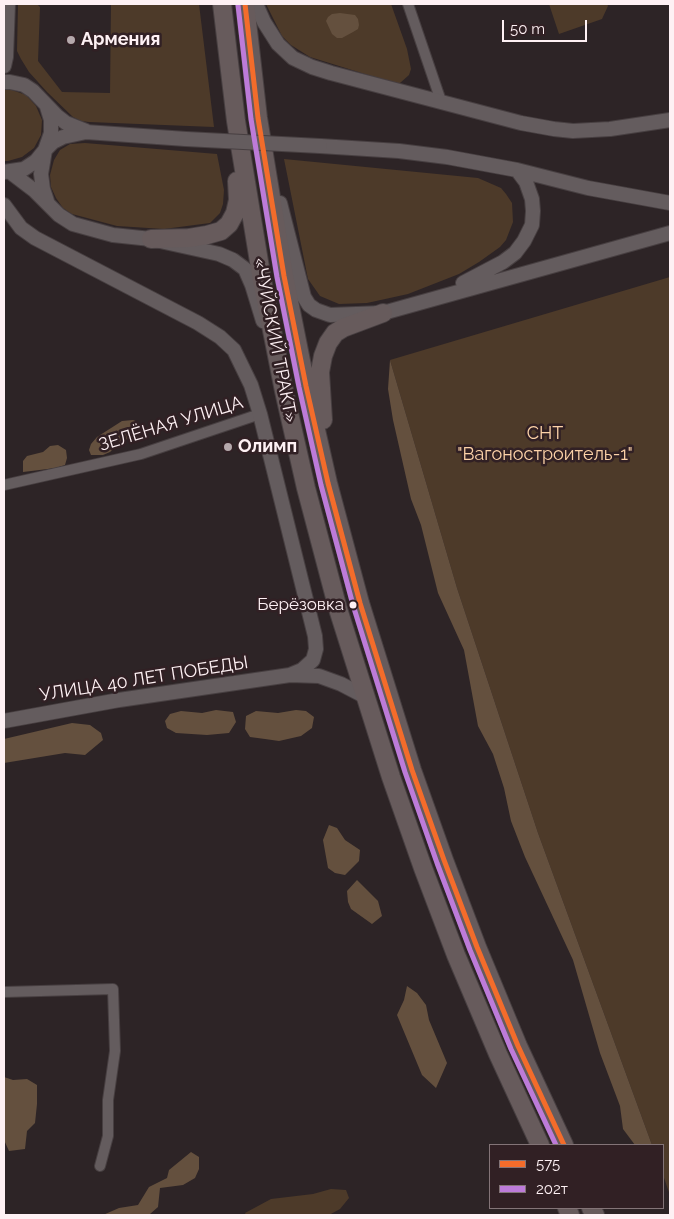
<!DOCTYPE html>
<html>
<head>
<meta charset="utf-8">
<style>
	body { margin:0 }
	#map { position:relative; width:674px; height:1219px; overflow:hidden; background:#2d2426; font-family:Raleway,sans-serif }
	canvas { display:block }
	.frame { position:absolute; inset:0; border:5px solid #fef1f4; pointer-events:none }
	.legend { position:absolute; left:489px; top:1144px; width:175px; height:65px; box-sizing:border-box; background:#312024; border:1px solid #837477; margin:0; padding:6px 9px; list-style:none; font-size:15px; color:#fef1f4 }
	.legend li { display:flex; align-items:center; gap:10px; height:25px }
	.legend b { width:25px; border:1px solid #837477 }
	.scale { position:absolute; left:502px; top:20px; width:85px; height:22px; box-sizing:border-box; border:2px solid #fef1f4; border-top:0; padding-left:6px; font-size:15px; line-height:18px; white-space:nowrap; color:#fef1f4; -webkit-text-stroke:4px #312024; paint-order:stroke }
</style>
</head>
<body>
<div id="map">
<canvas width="674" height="1219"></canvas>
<div class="frame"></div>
<ul class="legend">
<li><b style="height:6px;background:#f36c2b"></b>575</li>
<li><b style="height:6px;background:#bd7bd9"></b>202т</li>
</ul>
<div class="scale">50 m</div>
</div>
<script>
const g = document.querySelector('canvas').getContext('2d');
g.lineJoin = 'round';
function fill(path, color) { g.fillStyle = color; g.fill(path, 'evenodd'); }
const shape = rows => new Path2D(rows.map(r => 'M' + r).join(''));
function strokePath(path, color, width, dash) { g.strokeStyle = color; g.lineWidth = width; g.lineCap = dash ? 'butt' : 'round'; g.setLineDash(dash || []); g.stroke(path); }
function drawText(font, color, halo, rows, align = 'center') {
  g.font = font + ' Raleway,sans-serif'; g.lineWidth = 5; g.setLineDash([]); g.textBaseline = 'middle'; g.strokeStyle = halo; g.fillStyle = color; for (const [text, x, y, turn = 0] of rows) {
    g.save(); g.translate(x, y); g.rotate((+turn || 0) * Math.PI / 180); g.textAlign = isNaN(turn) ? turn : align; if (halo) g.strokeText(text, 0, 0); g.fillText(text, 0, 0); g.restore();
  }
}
fill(shape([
	[18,4,37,4,40,7,38,61,62,92,110,93,111,4,199,4,214,127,89,122,81,121,73,117,47,92,29,72,21,59,17,51],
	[266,4,391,4,407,49,411,69,409,75,400,83,394,83,310,57,291,45,282,36],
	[549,4,607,4,608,6,602,19,559,34],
	[4,90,12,90,26,95,36,106,42,120,41,135,34,148,22,157,8,161,4,161],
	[85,143,217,154,224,190,223,204,220,213,210,223,164,229,117,226,72,214,63,208,56,198,51,187,50,175,54,160,60,150,70,144],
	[284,159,478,178,501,188,506,194,512,203,513,222,506,240,500,247,479,262,459,274,408,294,367,303,339,304,320,296,308,279],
	[670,277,670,1195,663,1175,663,1145,652,1145,538,833,457,588,390,360],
	[331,1189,346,1190,349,1198,340,1209,329,1215,246,1215,245,1213,271,1199,313,1194]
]), '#4d3a29');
fill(shape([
	[340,13,355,15,358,19,359,25,358,29,353,32,342,38,337,38,332,34,326,21,328,17,332,14],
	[390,360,457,588,538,833,652,1145,635,1145,623,1129,620,1106,600,1053,573,960,525,857,511,821,504,788,493,754,478,726,464,650,438,593,421,525,411,499,393,420,388,389],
	[133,420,138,422,140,428,138,434,130,439,122,440,110,452,103,455,91,455,89,450,91,444,97,437,122,421],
	[58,445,66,450,67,458,65,465,56,468,23,472,23,461,27,456,43,452,50,446],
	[216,710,233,712,236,722,229,733,207,735,176,733,167,728,165,721,170,714,181,711,202,713],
	[296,710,306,711,314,717,312,728,301,736,279,741,265,739,250,737,245,729,246,716,256,711,278,713],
	[72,723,90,725,101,733,103,740,85,755,65,753,4,763,4,739],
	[329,825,337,828,345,840,360,850,359,861,345,875,335,873,328,868,323,840],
	[357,880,378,901,382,916,372,924,351,909,348,902,347,891],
	[407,986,417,993,426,1005,429,1020,447,1063,436,1088,422,1075,397,1015,404,1000],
	[4,1077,13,1080,27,1079,37,1085,37,1104,35,1123,27,1131,25,1149,9,1151,4,1140],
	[191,1152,199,1157,199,1169,195,1178,183,1185,160,1188,158,1207,150,1214,103,1215,119,1208,138,1205,149,1187,167,1178,169,1170]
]), '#64503e');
const street = shape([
	[408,4,441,101],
	[4,485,141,454,260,414],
	[4,992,113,989,115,1051,108,1100,108,1136,100,1166]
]);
const secondary = shape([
	[256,4,264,22,278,44,293,58,312,67,331,73,521,123,554,129,573,131,610,129,670,120],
	[4,66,6,57,8,4],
	[4,82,10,82,24,85,33,91,57,116,66,123,86,131],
	[320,146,399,151,447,157,517,170,588,188,670,203],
	[4,172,24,169,36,161,45,150,51,133,51,120,47,107],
	[10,172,35,191,59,215,73,224,113,235,151,239,219,254,233,260,245,269,252,285,263,321],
	[47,201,43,189,41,174,45,150,53,142,63,137,86,132,186,139],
	[280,203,304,297,309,305,316,310,330,315,383,313,670,233],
	[4,205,21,228,35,238,198,323,220,337,234,350,251,385,260,414,315,636,316,649,313,660,302,670,290,675],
	[463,283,503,262,515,253,524,241,532,225,533,211,532,199,526,182,517,170],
	[4,721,119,700,290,675,319,676,341,684,364,696]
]);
const highway = shape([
	[222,4,236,121,262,280,284,391,306,488,338,609,391,777,423,868,456,955,498,1054,540,1145],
	[245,4,258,118,284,276,306,386,328,483,360,603,412,770,444,860,477,947,518,1046,564,1145],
	[151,239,189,238,207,235,221,231,229,224,235,213,238,200,237,181],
	[323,420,320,372,323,356,328,343,335,333,343,328,383,313],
	[567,1208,570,1215],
	[591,1208,595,1215]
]);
strokePath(street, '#473f41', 12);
strokePath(secondary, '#473f41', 16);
strokePath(highway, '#473f41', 20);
strokePath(street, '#645c5e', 10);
strokePath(secondary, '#645c5e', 14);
strokePath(highway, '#675b5c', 18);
const secondaryBridge = shape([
	[186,139,320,146]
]);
strokePath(secondaryBridge, '#473f41', 16, []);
strokePath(secondaryBridge, '#645c5e', 14);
strokePath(shape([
	[245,4,258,118,284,276,306,386,328,483,360,603,412,770,444,860,477,947,518,1046,564,1145]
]), '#f36c2b', 5);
strokePath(shape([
	[238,5,251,119,277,277,299,387,321,485,353,605,405,772,437,863,470,950,511,1049,556,1145]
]), '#bd7bd9', 5);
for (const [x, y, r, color] of [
	[71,40,5,"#b5a9ac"],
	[228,447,5,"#b5a9ac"],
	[353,605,4.5,"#fef1f4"]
]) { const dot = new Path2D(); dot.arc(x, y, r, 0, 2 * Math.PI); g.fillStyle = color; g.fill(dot); strokePath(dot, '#312024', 2); }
drawText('17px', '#fef1f4', '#312024', [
	["Берёзовка",344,605]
], 'right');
drawText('bold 18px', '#fef1f4', '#312024', [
	["Армения",81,40],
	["Олимп",238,447]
], 'left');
drawText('18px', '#fef1f4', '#312024', [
	["«ЧУЙСКИЙ ТРАКТ»",275,340,79],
	["ЗЕЛЁНАЯ УЛИЦА",171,424,-17],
	["УЛИЦА 40 ЛЕТ ПОБЕДЫ",144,679,-9]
]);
drawText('18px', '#fdd2a8', '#312024', [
	["СНТ",545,434],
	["\"Вагоностроитель-1\"",545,455]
]);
</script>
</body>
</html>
